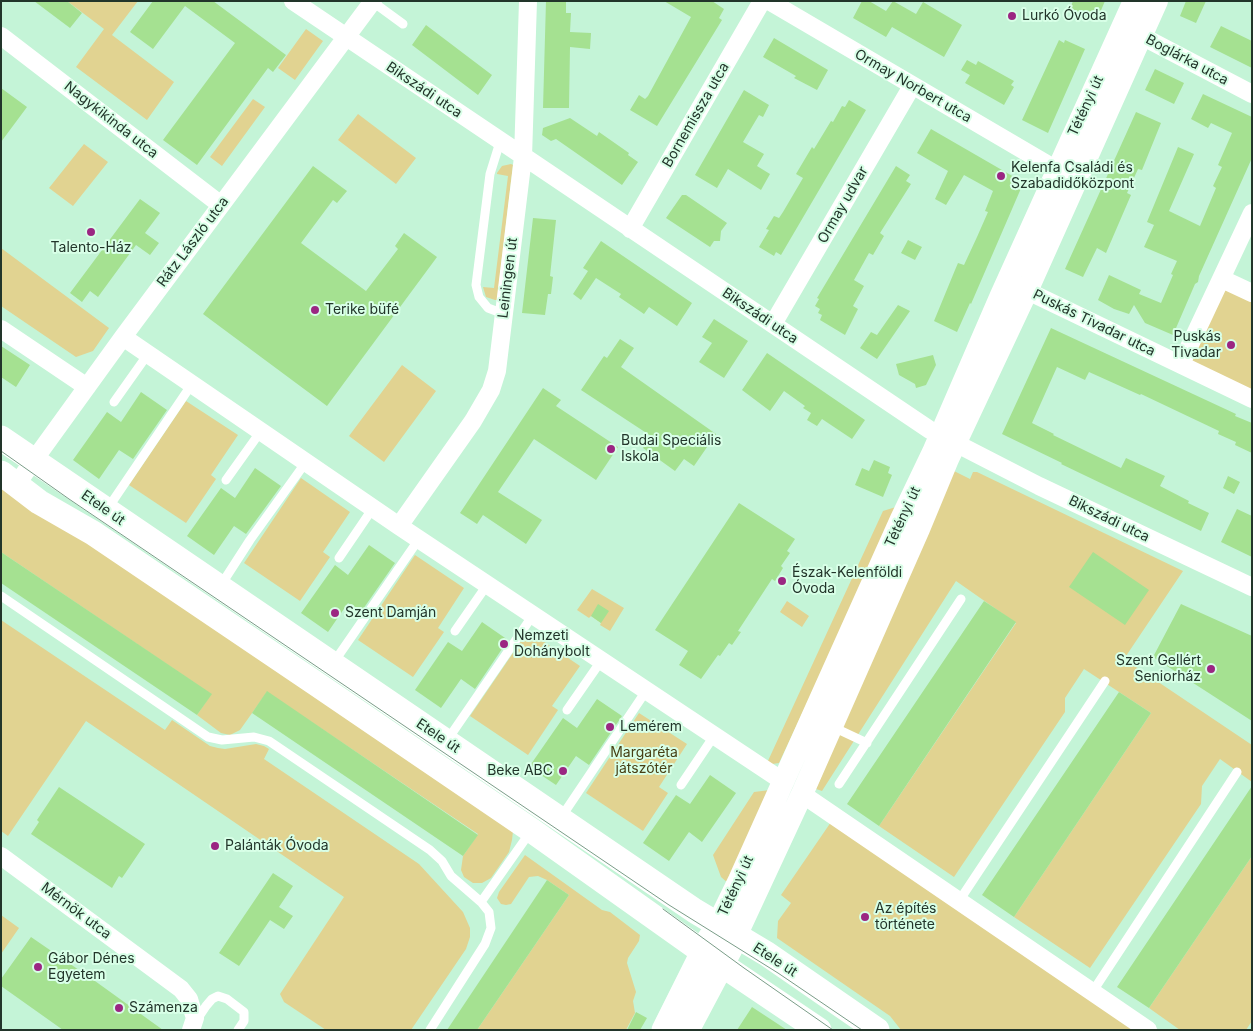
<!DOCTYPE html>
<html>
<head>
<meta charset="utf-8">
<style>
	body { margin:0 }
	#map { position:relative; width:1253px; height:1031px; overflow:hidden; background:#c4f4d7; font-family:Inter,sans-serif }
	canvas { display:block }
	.frame { position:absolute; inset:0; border:2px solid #22352a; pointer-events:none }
</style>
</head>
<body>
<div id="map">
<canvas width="1253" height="1031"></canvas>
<div class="frame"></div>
</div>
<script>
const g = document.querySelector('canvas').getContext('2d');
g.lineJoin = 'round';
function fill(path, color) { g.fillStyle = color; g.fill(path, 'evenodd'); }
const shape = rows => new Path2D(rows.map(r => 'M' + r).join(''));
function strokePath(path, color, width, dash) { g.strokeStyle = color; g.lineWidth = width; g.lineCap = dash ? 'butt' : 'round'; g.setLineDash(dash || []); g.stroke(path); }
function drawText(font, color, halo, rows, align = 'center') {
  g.font = font + ' Inter,sans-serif'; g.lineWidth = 4; g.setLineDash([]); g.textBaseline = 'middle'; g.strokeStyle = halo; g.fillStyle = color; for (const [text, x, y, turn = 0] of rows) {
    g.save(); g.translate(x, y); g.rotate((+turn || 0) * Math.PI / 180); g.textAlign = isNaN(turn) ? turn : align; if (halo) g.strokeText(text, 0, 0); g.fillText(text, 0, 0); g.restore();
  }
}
fill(shape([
	[67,1,138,1,112,35,174,82,147,120,76,67,104,29],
	[306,29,323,41,295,80,278,68],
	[253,99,265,107,222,166,210,157],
	[358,114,416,158,396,184,338,140],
	[84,144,108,162,73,206,49,188],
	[511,164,513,165,497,300,495,300,486,297,483,287,494,288,508,176,497,174,497,173,502,166],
	[1,248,109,328,93,351,76,357,1,306],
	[1222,279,1252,293,1252,399,1181,364],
	[402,365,436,391,384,462,349,436],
	[186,401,238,435,211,475,216,479,186,523,129,485],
	[950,469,970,479,973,472,977,472,1183,571,1124,659,1252,745,1252,782,1220,759,1202,786,1201,804,1090,968,1014,917,1151,713,1084,669,1065,698,1065,712,954,877,879,826,1016,623,956,581,822,791,816,789],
	[301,478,350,512,323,552,330,557,300,601,244,563],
	[1,481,513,831,512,840,509,852,491,878,482,883,473,883,464,877,461,870,463,856,478,834,267,692,240,730,230,735,221,733,197,715,211,694,1,552],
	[899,506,779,763,772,764,767,763,883,511],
	[415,555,464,588,438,628,444,632,413,677,358,640],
	[592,589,624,608,610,631,600,625,601,623,591,616,589,618,577,610],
	[787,601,809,616,802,627,780,612],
	[1,620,165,730,172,720,210,746,218,748,225,749,256,744,264,746,269,749,264,759,419,864,463,912,470,928,470,937,466,949,411,1030,326,1030,284,1002,280,994,344,897,86,721,8,836,1,831],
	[528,631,580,666,552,706,558,710,528,755,470,716],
	[639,713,687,744,659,787,668,793,643,831,586,793],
	[770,790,729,884,721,877,713,855,754,792],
	[831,822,1137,1030,901,1030,890,1016,777,938,778,921,791,903,781,895],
	[525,855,602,910,610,912,640,935,639,941,628,958,627,963,636,992,633,1001,635,1013,626,1030,477,1030,569,895,547,880,538,876,529,877,511,904,506,905,501,904,497,898,499,892],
	[1252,856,1252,1021,1246,1030,1180,1030,1149,1008],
	[1,915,19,928,1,954]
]), '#e1d391');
fill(shape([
	[34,1,67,1,82,13,70,28],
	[153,1,213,1,286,55,273,72,268,68,197,165,163,140,235,43,185,6,153,49,130,32],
	[546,1,566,1,566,13,571,13,570,32,591,33,590,49,570,47,569,108,543,108],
	[664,1,712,1,724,9,719,18,722,20,657,126,630,110,639,95,645,99,648,96,691,17],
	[862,1,869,1,886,11,893,1,916,14,923,2,962,25,944,57,892,27,886,37,853,18],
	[1073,1,1105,1,1096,22,1069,11],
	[1186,1,1206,1,1196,23,1180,16],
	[426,25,492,75,478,95,412,45],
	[1221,26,1252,41,1252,68,1210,47],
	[774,38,828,70,817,90,794,78,796,76,763,57],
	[1059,40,1064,43,1065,40,1085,49,1048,133,1022,120],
	[967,60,976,65,978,61,1014,81,1011,85,1014,87,1004,105,965,83,970,75,961,70],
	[1155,69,1184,83,1174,104,1145,90],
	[1,88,27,107,1,142],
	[744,90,769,105,763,117,759,115,743,142,764,154,757,166,770,174,761,190,728,169,717,188,695,175],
	[1203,94,1252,117,1252,158,1199,276,1198,282,1195,284,1173,335,1145,323,1134,305,1129,314,1114,309,1098,300,1109,275,1141,290,1139,294,1161,303,1173,275,1171,274,1177,261,1144,247,1154,225,1147,222,1178,147,1194,154,1169,211,1200,226,1216,188,1213,186,1222,167,1218,165,1232,133,1211,123,1208,128,1191,119],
	[849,100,866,110,781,255,776,252,774,256,759,247,769,230,766,229,774,216,779,218,783,212,803,178,796,174,812,147,814,149,831,121,833,122,842,106,845,107],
	[1136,112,1161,123,1142,170,1138,169,1127,193,1131,195,1106,253,1097,248,1083,277,1065,269],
	[570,118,597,136,599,132,629,153,628,155,638,162,622,185,556,139,551,141,542,135,543,128],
	[931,129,1021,181,1022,186,971,304,970,303,957,332,934,321,955,270,958,263,964,265,977,237,988,212,985,211,993,191,964,175,946,205,935,199,948,171,917,153],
	[313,166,347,191,337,203,333,200,301,243,366,291,398,249,395,246,404,233,437,257,327,406,203,314],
	[896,166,910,175,906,181,911,184,880,233,884,236,873,255,869,253,854,280,864,286,853,306,858,309,845,335,820,320,822,315,818,313,820,309,815,306,819,299,817,298],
	[682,195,686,195,727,223,721,231,720,241,714,241,710,247,666,218],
	[140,199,160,213,145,233,159,243,150,255,136,245,98,297,90,291,82,302,70,293],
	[533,218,556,220,550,276,553,277,551,294,548,294,545,315,522,313],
	[908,240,922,247,915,260,901,253],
	[601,241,692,303,677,326,649,307,644,314,619,297,621,294,596,278,581,300,573,294,588,271,583,268],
	[898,305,910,311,877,359,860,348,871,332,877,335],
	[714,319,748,341,724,378,699,362,712,343,702,337],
	[1051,328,1236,414,1235,416,1252,423,1252,453,1235,445,1236,442,1218,434,1219,431,1141,394,1140,395,1089,372,1085,380,1057,367,1032,423,1054,434,1053,435,1121,468,1126,458,1165,476,1160,486,1189,501,1188,503,1209,513,1201,531,1061,464,1062,463,1002,434],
	[620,339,634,348,621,367,716,434,694,466,684,459,675,471,643,448,651,436,581,390,604,356,607,358],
	[1,346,30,365,16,387,1,377],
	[767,353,865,420,852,439,822,419,817,426,807,420,811,413,803,408,805,406,784,391,770,411,742,390],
	[933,355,936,365,926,385,916,388,915,384,899,375,896,364],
	[543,388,561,400,556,406,618,447,596,480,534,439,498,492,542,520,526,544,483,515,477,524,460,513],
	[141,392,167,410,133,459,119,450,99,479,73,460,107,412,121,422],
	[874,460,890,467,888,473,892,475,883,497,855,485,862,468,869,471],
	[255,468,281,486,246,534,234,526,214,555,187,536,221,488,235,498],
	[1228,476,1240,482,1234,494,1223,488],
	[739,503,795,539,787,551,790,553,781,566,783,568,775,581,772,579,738,631,741,632,732,645,729,643,720,656,718,655,701,679,679,665,688,651,655,630],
	[1237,509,1252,516,1252,557,1221,542],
	[369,545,395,563,361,612,348,603,328,632,301,613,335,565,348,575],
	[1,552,212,694,197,715,1,583],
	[1093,552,1149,590,1125,625,1069,587],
	[984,601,1016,622,879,826,847,804],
	[598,604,609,611,601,623,591,616],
	[1181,604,1252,636,1252,721,1153,657],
	[482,622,508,640,475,689,461,679,441,708,415,690,448,642,462,651],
	[267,691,478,835,463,856,252,713],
	[1119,692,1151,713,1014,917,982,895],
	[597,699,622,716,589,765,576,756,556,785,529,767,563,718,577,728],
	[710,775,736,793,702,842,689,832,669,861,643,843,676,795,690,804],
	[1252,786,1252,856,1149,1008,1117,987],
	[59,787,145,844,122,878,119,876,112,888,31,834,39,822,37,820],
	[273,873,293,886,279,907,293,916,284,929,270,920,239,966,219,953],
	[547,880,569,895,477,1030,447,1030],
	[31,937,95,981,163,1030,63,1030,1,986,1,979],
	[752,1007,787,1030,737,1030],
	[636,1012,647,1018,640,1030,627,1030]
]), '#a5e191');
strokePath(shape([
	[373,2,403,24],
	[500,142,490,174,476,285,479,297,488,308,504,314],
	[114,402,148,354],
	[226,480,261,431],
	[108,508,192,384],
	[339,558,373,508],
	[221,585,250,540,306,462],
	[1,596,208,737,222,740,254,737,269,741,430,850,442,861,451,876,481,902],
	[455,631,487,585],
	[334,662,419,539],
	[567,710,601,661],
	[833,727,867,743],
	[448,739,533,615],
	[839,784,961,599],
	[681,785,714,736],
	[560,819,646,691],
	[959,901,1105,681],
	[1093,991,1237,772],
	[196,1021,206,1006,212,999,218,996,227,999,244,1012,244,1021,238,1030],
	[430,1030,485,944,491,928,489,912,481,902,531,831]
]), '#fff', 9);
strokePath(shape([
	[293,1,930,430,1039,486,1252,587],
	[769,1,1057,170],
	[1130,30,1252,94],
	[1,36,221,205],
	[630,229,762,1],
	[1222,279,1252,293],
	[1017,286,1252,399],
	[773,324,912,86],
	[1,329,87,387],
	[123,337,399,526,784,782],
	[1181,364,1252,213],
	[16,485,123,337,373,1],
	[399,526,473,421,491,390,497,371,523,157,528,1],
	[802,794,1148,1030],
	[1,856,181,989,189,999,192,1009,195,1018,191,1030]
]), '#fff', 18);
strokePath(shape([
	[717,925,739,880,901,519,933,452,1001,295,1134,1],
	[736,936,802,794,919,529,948,459,1027,291,1157,1]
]), '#fff', 22);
strokePath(shape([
	[1,438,695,911,767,954,877,1030],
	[1,473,39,502,93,533,315,683,531,830,703,952,819,1030],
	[664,1030,710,938],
	[687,1030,730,949]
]), '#fff', 25);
strokePath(shape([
	[1,451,69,499,669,905,778,973,862,1030],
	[663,909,744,968,833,1030]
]), '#7a9d88', 1);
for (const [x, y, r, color] of [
	[1012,16,5,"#9b2682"],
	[1001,176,5,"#9b2682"],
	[91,232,5,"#9b2682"],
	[315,310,5,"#9b2682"],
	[1231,345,5,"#9b2682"],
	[611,449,5,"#9b2682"],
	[782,581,5,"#9b2682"],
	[335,613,5,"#9b2682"],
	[504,644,5,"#9b2682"],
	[1211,669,5,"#9b2682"],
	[610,727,5,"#9b2682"],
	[563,771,5,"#9b2682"],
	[215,846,5,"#9b2682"],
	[865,917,5,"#9b2682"],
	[38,967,5,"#9b2682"],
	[119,1008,5,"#9b2682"]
]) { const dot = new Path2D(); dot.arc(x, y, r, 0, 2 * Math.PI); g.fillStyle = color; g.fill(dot); strokePath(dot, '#d8ffe7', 2); }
drawText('14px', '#22352a', '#d8ffe7', [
	["Lurkó Óvoda",1022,16],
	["Kelenfa Családi és",1011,168],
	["Szabadidőközpont",1011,184],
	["Talento-Ház",91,248,"center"],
	["Terike büfé",325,310],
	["Puskás",1221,337,"right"],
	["Tivadar",1221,353,"right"],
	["Budai Speciális",621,441],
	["Iskola",621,457],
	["Észak-Kelenföldi",792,573],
	["Óvoda",792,589],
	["Szent Damján",345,613],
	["Nemzeti",514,636],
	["Dohánybolt",514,652],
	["Szent Gellért",1201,661,"right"],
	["Seniorház",1201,677,"right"],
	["Lemérem",620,727],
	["Beke ABC",553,771,"right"],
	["Palánták Óvoda",225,846],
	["Az építés",875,909],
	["története",875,925],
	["Gábor Dénes",48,959],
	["Egyetem",48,975],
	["Számenza",129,1008]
], 'left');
drawText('14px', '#22352a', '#d8ffe7', [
	["Boglárka utca",1187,60,28],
	["Ormay Norbert utca",913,86,30],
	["Bikszádi utca",424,90,34],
	["Tétényi út",1086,106,-65],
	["Bornemissza utca",696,115,-60],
	["Nagykikinda utca",111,120,38],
	["Ormay udvar",843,205,-60],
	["Rátz László utca",193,242,-53],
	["Leiningen út",508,278,-83],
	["Bikszádi utca",760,316,34],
	["Puskás Tivadar utca",1094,323,26],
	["Etele út",103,508,35],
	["Tétényi út",903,517,-65],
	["Bikszádi utca",1109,519,26],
	["Etele út",438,736,34],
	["Tétényi út",736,886,-65],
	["Mérnök utca",76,911,37],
	["Etele út",775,960,33]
]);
drawText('14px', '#473f14', '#d8ffe7', [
	["Margaréta",644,753],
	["játszótér",644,769]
]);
</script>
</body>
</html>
